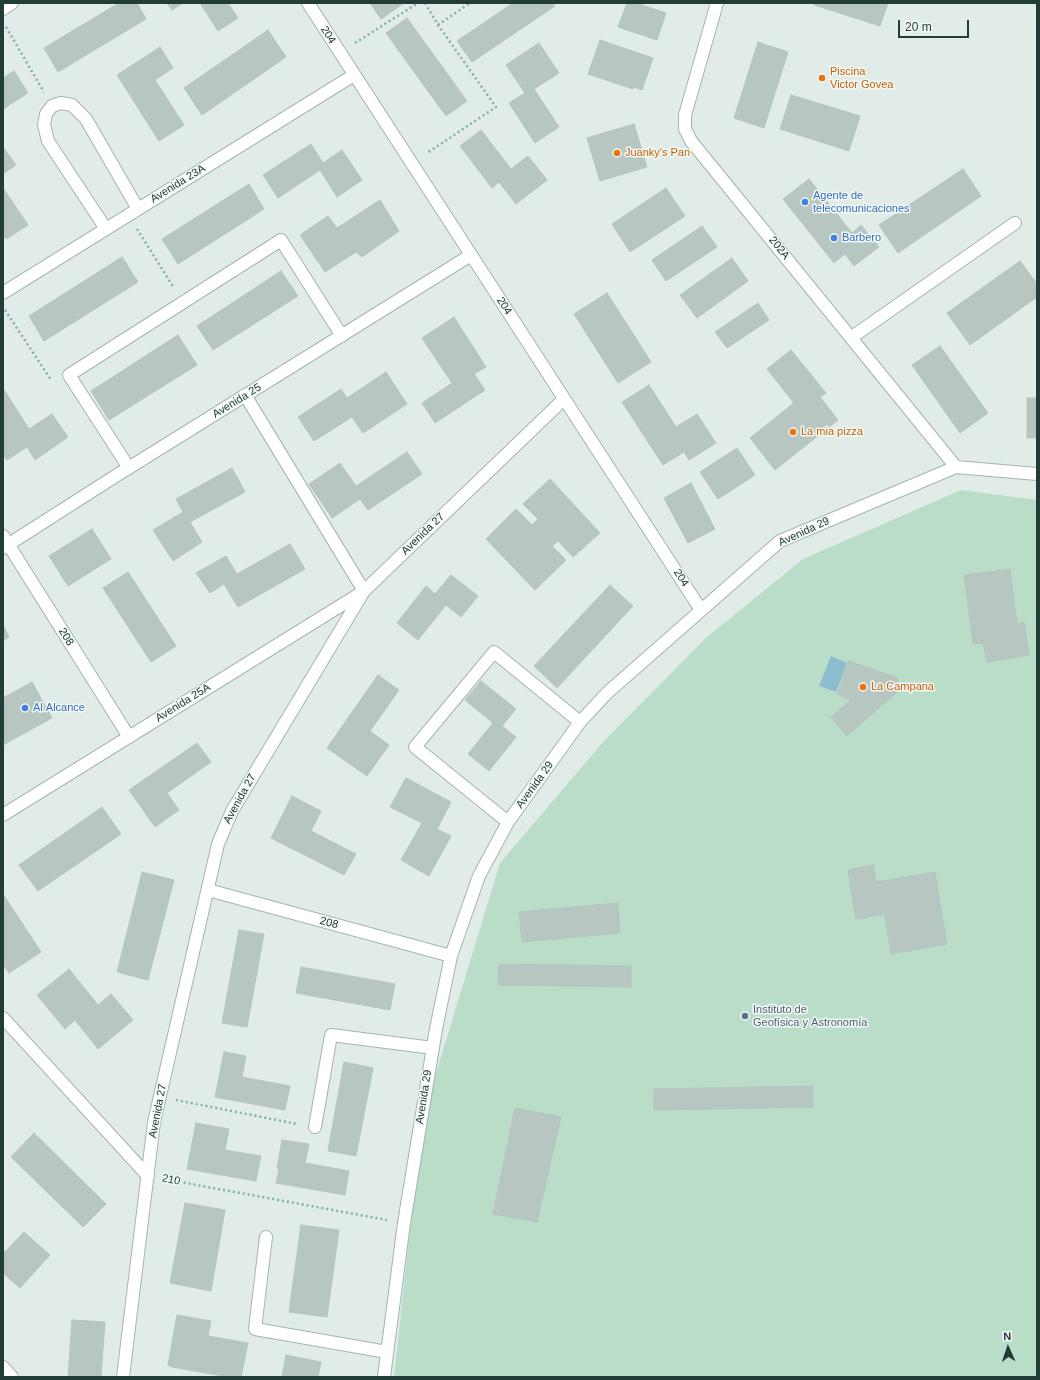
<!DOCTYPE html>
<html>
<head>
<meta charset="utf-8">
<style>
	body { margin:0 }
	#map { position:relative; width:1040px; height:1380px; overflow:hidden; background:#e1ece8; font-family:Arial,sans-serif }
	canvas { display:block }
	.frame { position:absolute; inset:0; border:4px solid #223c38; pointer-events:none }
	.north { position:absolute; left:988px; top:1328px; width:40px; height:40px; -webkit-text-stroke:3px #f2f8f6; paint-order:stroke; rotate:357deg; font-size:11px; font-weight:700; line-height:16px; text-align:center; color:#223c38 }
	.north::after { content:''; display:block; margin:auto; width:14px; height:18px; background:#223c38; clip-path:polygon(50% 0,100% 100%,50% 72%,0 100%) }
	.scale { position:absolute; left:898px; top:20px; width:71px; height:18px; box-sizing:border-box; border:2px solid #223c38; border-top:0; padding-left:5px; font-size:12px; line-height:14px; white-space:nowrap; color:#223c38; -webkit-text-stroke:3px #f2f8f6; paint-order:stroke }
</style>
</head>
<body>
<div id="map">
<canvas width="1040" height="1380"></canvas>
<div class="frame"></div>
<div class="north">N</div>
<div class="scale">20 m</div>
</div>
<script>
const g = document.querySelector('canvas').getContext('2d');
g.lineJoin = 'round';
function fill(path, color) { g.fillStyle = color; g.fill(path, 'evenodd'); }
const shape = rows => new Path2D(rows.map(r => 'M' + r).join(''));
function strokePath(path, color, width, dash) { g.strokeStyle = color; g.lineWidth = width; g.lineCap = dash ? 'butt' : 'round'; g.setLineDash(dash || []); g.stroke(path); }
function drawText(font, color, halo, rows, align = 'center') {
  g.font = font + ' Arial,sans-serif'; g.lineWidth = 3; g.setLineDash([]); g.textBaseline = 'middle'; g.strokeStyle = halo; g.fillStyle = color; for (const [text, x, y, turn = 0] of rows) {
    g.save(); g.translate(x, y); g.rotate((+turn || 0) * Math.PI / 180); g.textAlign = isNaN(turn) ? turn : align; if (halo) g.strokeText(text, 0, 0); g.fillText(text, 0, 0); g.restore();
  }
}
fill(shape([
	[961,490,1037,500,1037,1377,394,1377,422,1119,500,863,604,741,707,637,803,559]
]), '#baddc7');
fill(shape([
	[831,656,847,663,836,692,819,686]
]), '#8abed0');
const building = shape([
	[119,3,137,3,146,19,58,72,44,48,119,3],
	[167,3,183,3,172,10,167,3],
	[200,3,228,3,238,18,218,31,200,3],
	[370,3,404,3,381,19,370,3],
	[513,3,553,3,555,6,472,62,457,41,513,3],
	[627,3,636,3,666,13,657,40,618,27,627,3],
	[815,3,888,3,880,26,814,5,815,3],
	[407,18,467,101,446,116,386,33,407,18],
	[268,30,286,57,202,115,184,88,268,30],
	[600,40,653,58,642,90,634,87,633,89,588,74,600,40],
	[758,42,788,52,764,128,734,118,758,42],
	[539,43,559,73,534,89,559,127,535,143,509,103,525,93,506,65,539,43],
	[160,47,173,68,155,80,184,125,159,141,117,75,160,47],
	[14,71,28,93,3,109,3,78,14,71],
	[791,95,860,116,849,151,780,129,791,95],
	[634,124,647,167,600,181,587,138,634,124],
	[481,130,511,169,528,156,547,180,516,204,499,182,492,188,460,146,481,130],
	[311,144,323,163,342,150,362,180,337,197,320,170,278,198,263,175,311,144],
	[3,147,16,165,3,174,3,147],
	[963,169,981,196,898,253,879,225,963,169],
	[809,179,852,233,861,225,879,247,854,266,845,254,834,263,783,199,809,179],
	[249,184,264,209,178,264,162,239,249,184],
	[3,188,28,225,6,239,3,234,3,188],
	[666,188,685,216,630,252,612,224,666,188],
	[380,200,399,231,362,257,356,252,325,272,300,235,328,216,337,228,380,200],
	[702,226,717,247,666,281,652,260,702,226],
	[122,257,138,282,44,341,29,316,122,257],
	[732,258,748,281,697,318,680,295,732,258],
	[1020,261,1037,284,1037,297,970,345,947,313,1020,261],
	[281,271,298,296,213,350,197,326,281,271],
	[607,293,651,362,618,383,574,314,607,293],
	[758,303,769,320,727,348,715,332,758,303],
	[454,317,486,367,474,374,485,390,435,423,422,403,452,383,422,338,454,317],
	[178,335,197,365,109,420,91,391,178,335],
	[940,346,988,413,960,433,912,365,940,346],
	[791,350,826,393,820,397,838,420,775,470,750,438,794,403,767,369,791,350],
	[386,372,407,404,363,433,352,417,314,441,298,417,341,389,347,398,386,372],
	[649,385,676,427,697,414,716,443,689,460,684,452,663,465,622,402,649,385],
	[3,388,29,429,52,414,68,437,35,460,27,447,7,460,3,455,3,388],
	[1027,398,1037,398,1037,438,1027,438,1027,398],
	[737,448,755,475,718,499,700,472,737,448],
	[407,452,422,474,368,510,360,499,332,518,309,484,340,463,356,486,407,452],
	[232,468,245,492,190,522,202,542,173,561,153,530,183,512,176,499,232,468],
	[550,479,600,533,573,557,558,541,552,546,566,560,535,590,486,539,516,509,532,525,538,519,523,504,550,479],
	[691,483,715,529,688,543,664,498,691,483],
	[92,529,111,559,68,586,49,556,92,529],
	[290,544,305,569,238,607,224,584,210,593,196,573,226,556,237,574,290,544],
	[1010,569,1017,624,1024,622,1029,655,987,662,983,643,973,644,964,575,1010,569],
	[128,572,176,646,151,662,103,588,128,572],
	[451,575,478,596,461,617,446,605,418,640,397,623,426,586,435,594,451,575],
	[610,585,633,606,557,688,534,666,610,585],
	[3,625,9,637,3,641,3,625],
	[849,661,898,678,895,694,847,736,831,717,851,700,837,694,849,661],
	[378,675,399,690,370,731,389,745,367,776,327,748,378,675],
	[481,681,516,709,502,726,516,737,489,771,468,754,493,723,465,700,481,681],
	[32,682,52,718,3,745,3,698,32,682],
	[197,743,211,762,167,793,179,810,155,827,129,790,197,743],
	[406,778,451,802,437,829,451,836,429,876,401,860,422,823,390,807,406,778],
	[292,796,321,811,311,831,356,854,344,875,271,838,292,796],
	[102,807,121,834,38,891,19,865,102,807],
	[873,865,876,882,935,872,947,944,891,954,885,914,856,919,848,870,873,865],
	[142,872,174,880,148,980,117,972,142,872],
	[3,894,41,952,9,973,3,964,3,894],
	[618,903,620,933,522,942,519,912,618,903],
	[239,930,264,934,247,1027,222,1023,239,930],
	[499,964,631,966,631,987,498,985,499,964],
	[301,967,395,984,390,1010,296,993,301,967],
	[69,969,98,1005,111,994,133,1020,98,1049,75,1020,65,1029,37,995,69,969],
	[224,1052,246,1056,242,1077,290,1086,285,1110,215,1097,224,1052],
	[344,1062,373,1068,356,1156,328,1151,344,1062],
	[813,1086,813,1107,654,1110,654,1089,813,1086],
	[515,1108,561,1117,537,1222,493,1214,515,1108],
	[196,1123,229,1129,225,1150,261,1156,256,1181,187,1169,196,1123],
	[34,1133,106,1204,83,1227,11,1157,34,1133],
	[282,1140,309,1144,305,1163,349,1171,345,1195,276,1183,279,1169,277,1168,282,1140],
	[185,1203,225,1210,211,1291,170,1283,185,1203],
	[301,1225,339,1230,327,1317,289,1312,301,1225],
	[24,1232,50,1255,20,1288,3,1273,3,1250,5,1252,24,1232],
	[177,1315,211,1321,208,1336,248,1343,241,1377,229,1377,172,1367,168,1365,177,1315],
	[72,1320,105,1322,101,1377,68,1377,72,1320],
	[286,1355,321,1362,318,1377,282,1377,286,1355]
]);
fill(building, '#b7c6c1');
strokePath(building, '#b4c5c0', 1);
const minor = shape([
	[308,3,701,610],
	[717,3,685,115,685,129,691,141,956,467],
	[3,9,12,3],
	[106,229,48,141,44,125,46,114,52,106,61,103,72,105,86,119,138,209],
	[3,293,354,75],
	[852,337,1015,223],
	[245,395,364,591],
	[129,468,69,375,281,240,342,336],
	[3,536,129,737],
	[3,548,114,477,471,255],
	[3,815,361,593],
	[508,822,415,747,494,652,580,722],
	[208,890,451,956],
	[3,1018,148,1176],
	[315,1127,331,1035,433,1048],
	[266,1237,255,1329,387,1352],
	[3,1367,12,1377],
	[123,1377,154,1122,218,844,232,811,364,591,564,399],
	[384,1377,404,1223,436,1029,451,956,479,876,508,822,580,722,607,693,780,541,956,467,1037,474]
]);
strokePath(minor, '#a4b4b0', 14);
strokePath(shape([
	[425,3,438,25,496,107,427,153],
	[438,25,470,3],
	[6,27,44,92],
	[355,43,418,3],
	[137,229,174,288],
	[5,310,51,380],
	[176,1100,297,1124],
	[164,1179,387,1220]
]), '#82afa6', 2.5, [2, 3]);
strokePath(minor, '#fff', 12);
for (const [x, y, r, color] of [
	[822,78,4,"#e8710a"],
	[617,153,4,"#e8710a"],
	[805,202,4,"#3f7fe0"],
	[834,238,4,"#3f7fe0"],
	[793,432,4,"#e8710a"],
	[863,687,4,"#e8710a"],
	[25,708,4,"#3f7fe0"],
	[745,1016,4,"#5c6f8a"]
]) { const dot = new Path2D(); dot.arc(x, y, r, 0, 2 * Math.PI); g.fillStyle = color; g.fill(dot); strokePath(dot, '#f2f8f6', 1.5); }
drawText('11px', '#223c38', '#f2f8f6', [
	["204",328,35,57],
	["Avenida 23A",178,184,-32],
	["202A",779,248,51],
	["204",504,306,57],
	["Avenida 25",237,401,-32],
	["Avenida 29",804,532,-25],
	["Avenida 27",423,534,-44],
	["204",681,578,57],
	["208",66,637,58],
	["Avenida 25A",183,703,-32],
	["Avenida 29",535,785,-54],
	["Avenida 27",240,799,-61],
	["208",329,923,15],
	["Avenida 29",424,1097,-81],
	["Avenida 27",158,1111,-79],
	["210",171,1180,11]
]);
drawText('11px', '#c56008', '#f2f8f6', [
	["Piscina",830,72],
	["Victor Govea",830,85],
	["Juanky's Pan",625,153],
	["La mia pizza",801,432],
	["La Campana",871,687]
], 'left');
drawText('11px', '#366cbe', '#f2f8f6', [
	["Agente de",813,196],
	["telecomunicaciones",813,209],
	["Barbero",842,238],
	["Al Alcance",33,708]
], 'left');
drawText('11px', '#4e5e75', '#f2f8f6', [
	["Instituto de",753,1010],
	["Geofísica y Astronomía",753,1023]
], 'left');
</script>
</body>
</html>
